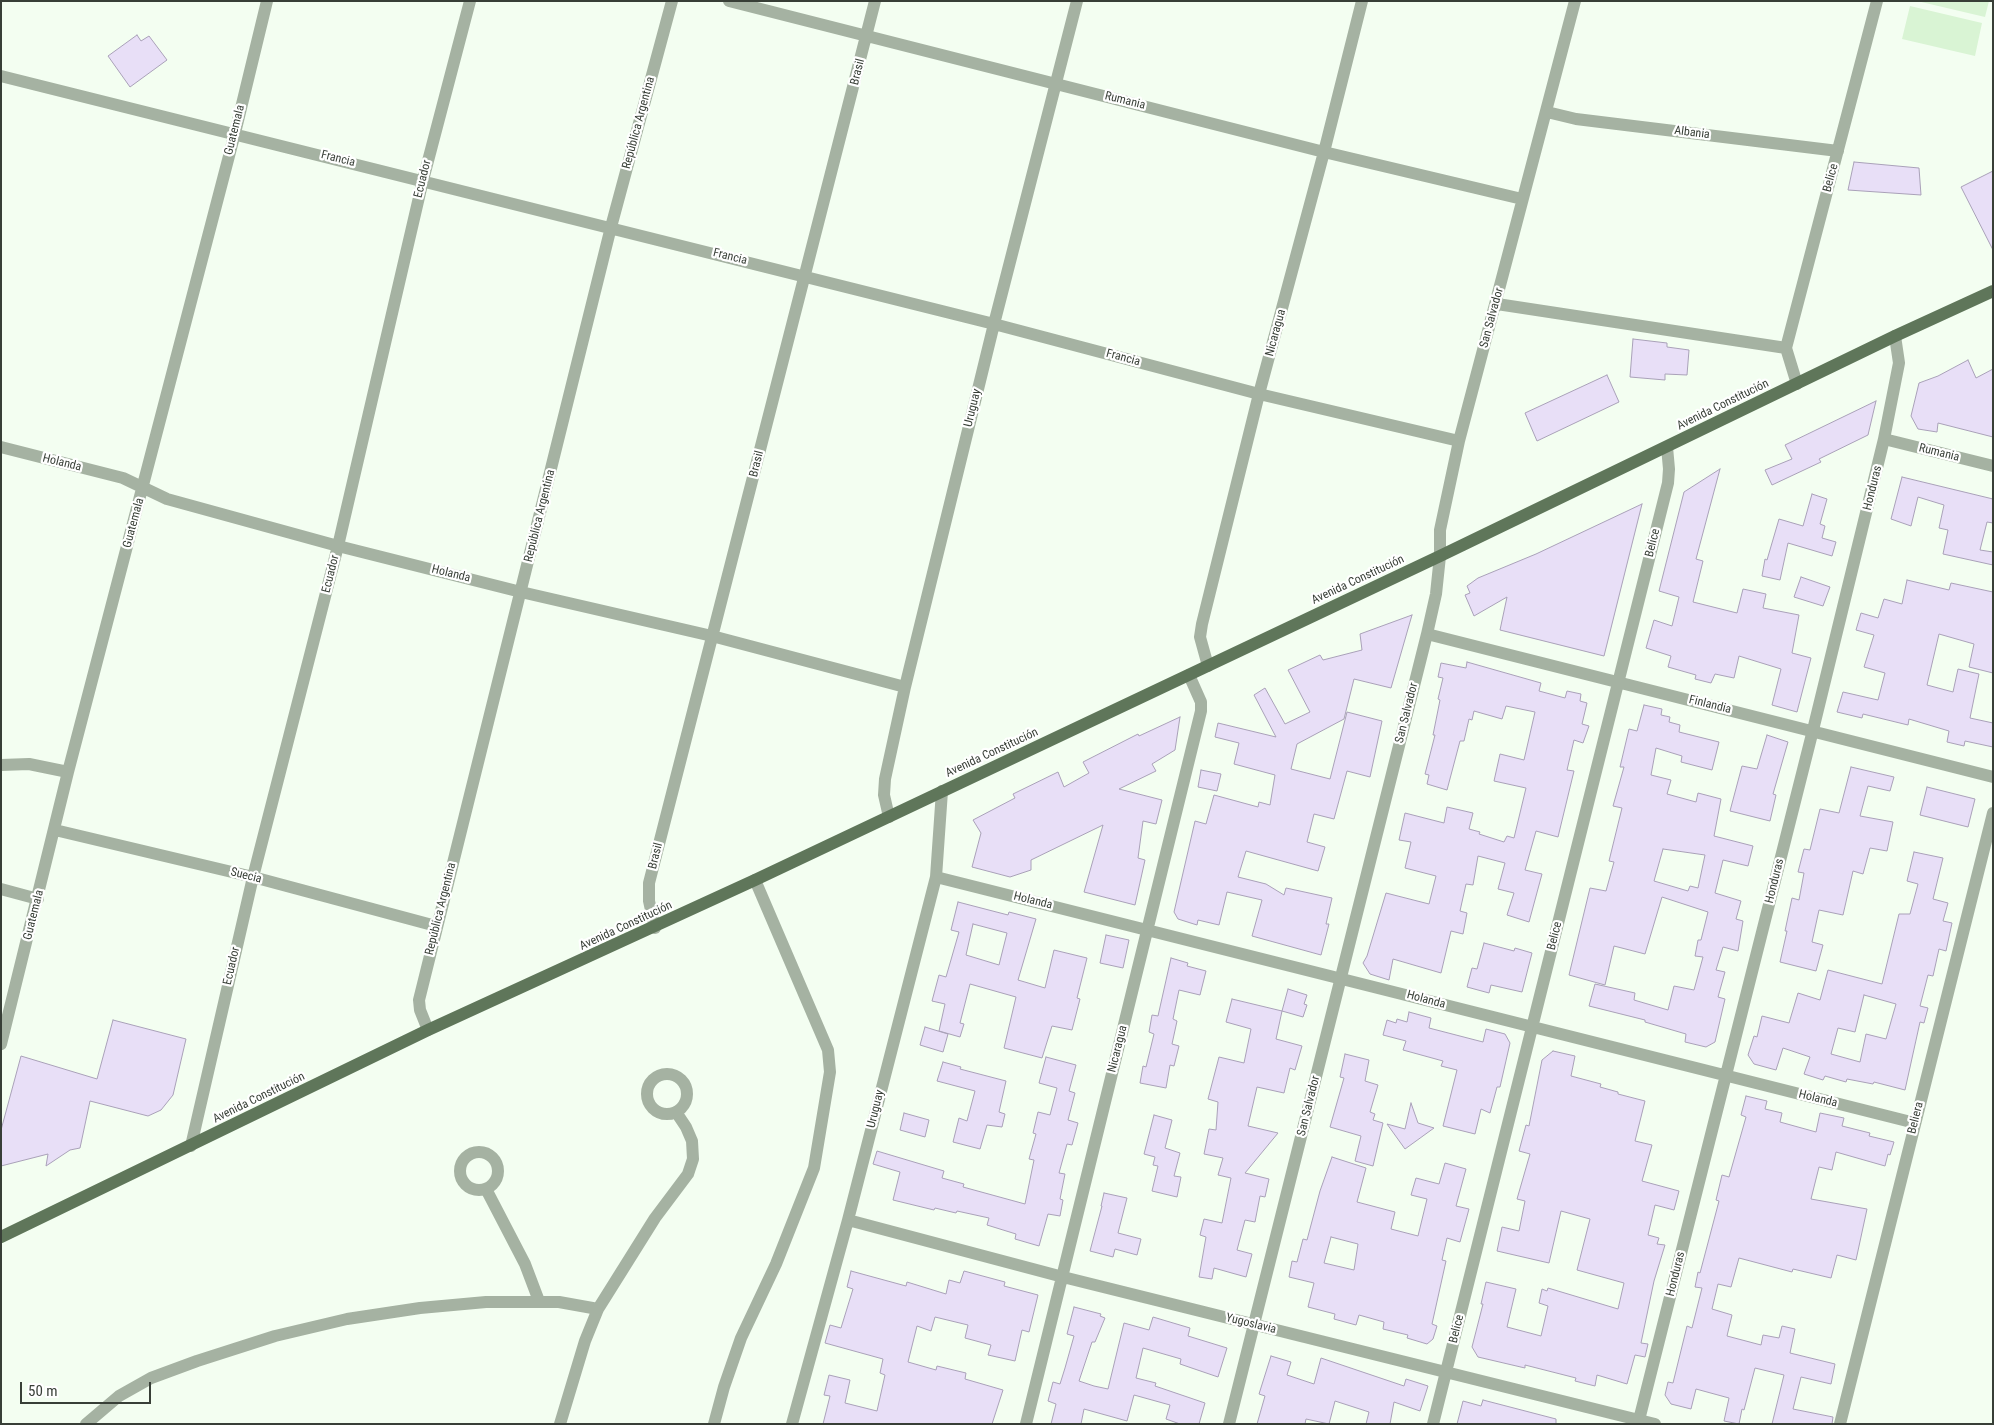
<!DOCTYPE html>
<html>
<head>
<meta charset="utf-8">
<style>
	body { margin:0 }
	#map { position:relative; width:1994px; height:1425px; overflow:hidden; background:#f3fef1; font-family:"Roboto Condensed",sans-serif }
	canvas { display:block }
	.frame { position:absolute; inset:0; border:2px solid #383f37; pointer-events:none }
	.scale { position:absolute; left:20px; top:1382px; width:131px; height:22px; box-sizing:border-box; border:2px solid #383f37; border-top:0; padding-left:6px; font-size:15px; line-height:18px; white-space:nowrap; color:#383f37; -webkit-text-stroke:4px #fff; paint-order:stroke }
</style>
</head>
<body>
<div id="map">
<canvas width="1994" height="1425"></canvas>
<div class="frame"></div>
<div class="scale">50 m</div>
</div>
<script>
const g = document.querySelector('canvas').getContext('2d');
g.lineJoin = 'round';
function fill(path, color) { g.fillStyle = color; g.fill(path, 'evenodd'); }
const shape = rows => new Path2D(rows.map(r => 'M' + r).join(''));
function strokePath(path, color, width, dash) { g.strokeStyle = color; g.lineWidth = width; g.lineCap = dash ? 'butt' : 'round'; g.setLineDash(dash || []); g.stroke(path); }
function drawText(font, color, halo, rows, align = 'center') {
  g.font = font + ' "Roboto Condensed",sans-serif'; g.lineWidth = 4.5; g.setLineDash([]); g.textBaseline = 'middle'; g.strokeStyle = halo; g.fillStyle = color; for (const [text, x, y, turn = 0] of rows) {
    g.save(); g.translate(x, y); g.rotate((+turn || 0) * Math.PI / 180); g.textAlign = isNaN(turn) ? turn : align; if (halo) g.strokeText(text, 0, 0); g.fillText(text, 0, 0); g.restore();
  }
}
fill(shape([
	[1917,1,1989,1,1985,17],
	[1910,6,1982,23,1975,56,1902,39]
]), '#d9f4d4');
const building = shape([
	[137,35,141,41,149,36,167,60,130,87,108,56,137,35],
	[1854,162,1919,168,1921,195,1848,190,1854,162],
	[1993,171,1993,250,1961,187,1993,171],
	[1633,339,1667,343,1667,347,1689,350,1687,375,1665,374,1665,380,1630,377,1633,339],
	[1968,360,1976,378,1993,369,1993,437,1938,423,1937,432,1918,429,1911,416,1919,383,1938,376,1968,360],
	[1607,375,1619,402,1537,441,1525,413,1607,375],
	[1876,401,1868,435,1819,459,1821,462,1772,485,1765,470,1792,459,1785,445,1876,401],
	[1720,469,1696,559,1703,561,1693,602,1737,613,1743,589,1766,594,1763,608,1799,615,1792,653,1811,658,1797,712,1772,705,1781,669,1739,656,1734,678,1715,674,1711,683,1695,679,1696,675,1668,667,1671,656,1646,648,1654,620,1672,626,1679,597,1659,591,1684,492,1720,469],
	[1902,477,1993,499,1993,523,1987,522,1980,550,1993,552,1993,565,1943,554,1948,530,1939,528,1944,505,1918,497,1911,526,1891,519,1902,477],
	[1812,494,1827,499,1820,524,1825,526,1822,538,1836,542,1832,556,1788,543,1780,580,1762,576,1765,559,1767,560,1779,519,1803,526,1812,494],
	[1642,504,1604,656,1500,630,1507,597,1474,616,1465,595,1470,593,1467,586,1478,578,1536,554,1642,504],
	[1801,577,1830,587,1823,606,1794,597,1801,577],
	[1907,580,1949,590,1951,583,1993,592,1993,673,1969,667,1974,644,1939,634,1927,685,1953,692,1958,669,1979,674,1970,718,1993,723,1993,747,1965,741,1964,746,1947,742,1949,731,1909,719,1908,725,1863,714,1862,718,1837,712,1843,692,1878,700,1885,673,1864,667,1874,635,1856,630,1861,613,1878,618,1884,599,1902,604,1907,580],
	[1412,615,1391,688,1354,679,1344,719,1297,744,1291,769,1330,779,1347,712,1382,721,1370,777,1347,771,1334,819,1314,814,1307,842,1325,847,1318,871,1246,851,1238,877,1266,884,1284,895,1286,888,1332,898,1326,924,1329,924,1321,955,1252,936,1262,900,1227,892,1219,925,1198,920,1197,925,1178,919,1174,912,1195,821,1206,824,1214,795,1258,807,1259,802,1270,805,1275,775,1234,764,1239,743,1215,737,1218,723,1276,737,1254,695,1265,688,1285,724,1310,712,1288,670,1320,655,1323,660,1362,650,1360,634,1412,615],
	[1467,662,1541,683,1539,691,1565,698,1567,691,1581,694,1580,701,1587,703,1582,724,1589,726,1583,743,1574,740,1567,770,1574,771,1558,837,1536,831,1525,870,1542,874,1529,922,1507,915,1514,893,1498,889,1505,863,1478,856,1473,885,1466,884,1460,911,1467,913,1463,934,1451,931,1441,973,1393,959,1389,980,1370,974,1363,963,1367,956,1386,893,1429,904,1436,876,1405,868,1411,842,1399,840,1405,813,1444,823,1447,807,1473,813,1469,829,1480,832,1479,834,1504,842,1507,836,1514,838,1526,788,1494,781,1500,754,1524,760,1535,712,1506,706,1502,719,1474,711,1472,720,1469,719,1464,741,1460,741,1447,790,1427,784,1429,775,1425,774,1435,735,1433,735,1440,700,1438,699,1443,678,1438,677,1441,663,1466,668,1467,662],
	[1644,705,1662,709,1661,715,1670,717,1669,722,1680,725,1679,732,1719,742,1712,770,1681,762,1682,756,1656,748,1651,775,1671,780,1667,794,1696,802,1698,793,1721,799,1714,836,1753,846,1748,866,1723,860,1715,893,1741,901,1736,919,1743,921,1738,951,1723,947,1716,970,1725,972,1718,997,1725,999,1715,1042,1706,1047,1685,1042,1686,1034,1645,1022,1645,1020,1589,1006,1595,984,1635,993,1634,1000,1668,1010,1674,986,1694,990,1703,957,1695,956,1698,940,1701,940,1708,912,1662,897,1645,954,1614,946,1605,985,1569,975,1590,888,1606,891,1614,862,1609,861,1622,808,1613,806,1624,767,1620,767,1629,729,1637,731,1644,705],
	[1663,849,1705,855,1698,888,1690,886,1688,891,1654,881,1663,849],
	[1180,717,1175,750,1152,764,1156,771,1119,789,1162,800,1156,824,1143,821,1138,858,1145,860,1135,905,1084,892,1103,825,1031,860,1031,870,1010,877,972,867,981,833,973,820,1015,798,1013,794,1058,772,1064,787,1089,773,1083,762,1138,734,1139,736,1180,717],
	[1767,735,1788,742,1773,794,1776,795,1770,821,1730,811,1742,766,1757,769,1767,735],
	[1851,767,1894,777,1890,791,1868,786,1860,816,1893,822,1887,851,1870,848,1863,874,1853,871,1843,915,1819,910,1812,942,1823,945,1816,971,1780,962,1787,931,1785,931,1792,898,1799,900,1804,873,1798,872,1804,849,1810,850,1820,809,1839,813,1851,767],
	[1201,770,1221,774,1217,791,1198,787,1201,770],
	[1927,787,1975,799,1968,827,1920,815,1927,787],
	[1914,852,1943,858,1933,899,1948,903,1943,921,1952,923,1946,951,1939,949,1933,976,1928,975,1920,1006,1928,1008,1924,1023,1920,1022,1905,1090,1874,1082,1873,1084,1847,1079,1846,1082,1825,1076,1823,1080,1804,1074,1810,1057,1783,1048,1776,1070,1754,1064,1748,1055,1754,1036,1757,1037,1762,1016,1789,1023,1798,993,1820,1000,1828,970,1882,984,1899,914,1910,914,1918,884,1907,881,1914,852],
	[1864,995,1896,1004,1886,1039,1866,1034,1860,1062,1831,1054,1838,1028,1855,1032,1864,995],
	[958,902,1008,915,1009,912,1036,919,1018,980,1045,988,1054,950,1087,958,1077,998,1080,999,1072,1030,1052,1026,1042,1058,1004,1048,1016,997,970,984,960,1023,964,1024,960,1037,939,1031,945,1004,932,1001,939,975,946,977,959,932,951,930,958,902],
	[973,924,1007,933,999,965,966,955,973,924],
	[1106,935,1129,940,1123,968,1100,963,1106,935],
	[1484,943,1514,951,1515,948,1532,953,1522,992,1491,985,1489,993,1467,987,1472,968,1477,969,1484,943],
	[1171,958,1188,963,1187,966,1206,971,1200,995,1179,990,1173,1019,1177,1021,1172,1044,1179,1046,1174,1066,1170,1065,1166,1088,1140,1083,1143,1066,1146,1067,1154,1034,1149,1032,1152,1015,1158,1016,1171,958],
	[1288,989,1307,995,1304,1004,1307,1005,1303,1017,1282,1011,1288,989],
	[1232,999,1282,1011,1276,1039,1302,1046,1295,1070,1290,1068,1284,1093,1257,1087,1248,1126,1278,1133,1245,1173,1269,1179,1265,1197,1260,1196,1255,1222,1245,1220,1237,1250,1252,1254,1246,1277,1214,1268,1212,1279,1199,1277,1206,1237,1200,1235,1204,1219,1222,1223,1231,1178,1218,1175,1223,1158,1204,1154,1209,1129,1216,1130,1218,1102,1208,1099,1219,1057,1244,1063,1251,1029,1226,1022,1232,999],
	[1409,1012,1431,1018,1429,1028,1483,1042,1486,1029,1505,1034,1510,1043,1500,1087,1497,1087,1490,1113,1481,1109,1475,1134,1443,1126,1457,1070,1441,1066,1443,1061,1403,1050,1406,1041,1383,1035,1387,1020,1396,1023,1397,1019,1407,1022,1409,1012],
	[113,1020,186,1039,173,1095,161,1110,148,1116,90,1101,80,1148,70,1150,46,1166,48,1154,1,1166,1,1130,21,1056,97,1079,113,1020],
	[925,1027,948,1034,943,1052,920,1045,925,1027],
	[1553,1051,1575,1056,1571,1076,1601,1084,1600,1087,1618,1092,1618,1094,1645,1101,1635,1141,1652,1145,1642,1181,1679,1191,1674,1210,1655,1205,1648,1235,1659,1238,1657,1244,1665,1245,1654,1281,1641,1343,1648,1344,1645,1357,1635,1355,1627,1384,1597,1375,1595,1386,1575,1381,1576,1378,1525,1365,1525,1368,1478,1357,1472,1347,1483,1304,1481,1304,1486,1282,1516,1289,1507,1327,1541,1336,1548,1306,1539,1303,1542,1289,1547,1291,1548,1288,1618,1309,1624,1283,1577,1270,1590,1219,1561,1211,1549,1263,1497,1251,1502,1227,1519,1231,1525,1201,1517,1199,1530,1154,1519,1151,1526,1125,1529,1126,1542,1060,1553,1051],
	[1345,1054,1369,1060,1365,1081,1378,1085,1370,1112,1375,1114,1373,1120,1383,1123,1373,1166,1355,1161,1361,1136,1330,1127,1344,1078,1340,1077,1345,1054],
	[1046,1057,1076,1065,1069,1091,1075,1093,1068,1120,1078,1123,1072,1145,1067,1144,1059,1173,1065,1174,1060,1199,1063,1200,1060,1216,1048,1214,1039,1246,1015,1239,1016,1234,987,1225,989,1218,957,1211,956,1213,935,1208,934,1210,893,1200,900,1172,873,1164,877,1151,944,1171,942,1178,964,1184,963,1187,1025,1204,1034,1160,1029,1159,1036,1134,1033,1133,1038,1112,1050,1115,1057,1088,1039,1083,1046,1057],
	[943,1062,961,1067,960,1069,1006,1081,999,1112,1005,1114,1002,1127,987,1125,980,1149,953,1142,959,1118,967,1121,975,1091,937,1081,943,1062],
	[1746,1096,1767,1101,1765,1109,1782,1113,1780,1122,1816,1132,1820,1113,1844,1118,1842,1126,1870,1133,1869,1136,1894,1142,1890,1155,1888,1154,1885,1166,1836,1152,1832,1170,1819,1167,1811,1199,1867,1209,1856,1260,1837,1255,1831,1278,1793,1269,1792,1272,1739,1258,1731,1287,1718,1284,1712,1309,1732,1315,1727,1336,1761,1345,1763,1335,1779,1338,1782,1326,1795,1329,1790,1353,1835,1364,1831,1384,1801,1377,1793,1409,1833,1417,1832,1424,1772,1424,1784,1375,1755,1368,1744,1410,1742,1409,1739,1424,1724,1421,1729,1398,1696,1389,1691,1409,1671,1404,1665,1395,1668,1382,1673,1383,1687,1326,1692,1328,1702,1288,1695,1287,1698,1272,1700,1273,1719,1201,1716,1200,1722,1175,1729,1177,1746,1117,1741,1115,1746,1096],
	[1411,1103,1418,1123,1434,1128,1405,1149,1387,1124,1405,1129,1411,1103],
	[904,1113,929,1120,925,1137,900,1130,904,1113],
	[1154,1115,1172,1120,1165,1148,1180,1153,1174,1176,1181,1177,1177,1197,1152,1191,1158,1166,1153,1165,1155,1157,1144,1154,1154,1115],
	[1332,1157,1366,1168,1357,1202,1395,1212,1391,1229,1418,1236,1427,1199,1411,1195,1416,1178,1439,1184,1445,1163,1466,1169,1456,1206,1469,1209,1460,1242,1447,1238,1442,1260,1446,1261,1432,1324,1437,1326,1433,1339,1427,1344,1407,1338,1408,1335,1383,1329,1384,1322,1359,1315,1356,1325,1334,1319,1335,1314,1308,1307,1314,1283,1289,1277,1292,1261,1297,1262,1303,1239,1307,1240,1320,1191,1332,1157],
	[1331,1237,1358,1244,1354,1270,1324,1263,1331,1237],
	[1104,1193,1127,1198,1118,1233,1141,1239,1137,1255,1115,1249,1113,1257,1090,1251,1102,1206,1101,1206,1104,1193],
	[851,1271,906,1286,907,1282,946,1294,949,1280,960,1283,964,1271,1005,1282,1004,1286,1038,1295,1029,1332,1022,1330,1015,1361,988,1355,991,1345,965,1338,968,1325,935,1317,931,1331,917,1326,908,1362,936,1370,937,1366,966,1373,965,1379,1003,1390,992,1424,823,1424,830,1396,824,1395,829,1375,850,1380,845,1403,877,1411,885,1375,880,1373,883,1359,825,1343,830,1325,841,1328,853,1289,847,1287,851,1271],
	[1074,1307,1101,1314,1100,1316,1105,1318,1095,1342,1092,1342,1079,1381,1094,1386,1108,1389,1124,1323,1149,1330,1153,1317,1190,1328,1188,1336,1227,1348,1218,1377,1180,1364,1181,1359,1143,1348,1136,1378,1156,1383,1155,1386,1205,1403,1199,1424,1180,1424,1166,1419,1170,1405,1134,1395,1127,1421,1084,1409,1081,1424,1051,1424,1056,1404,1048,1401,1053,1382,1060,1384,1065,1368,1074,1336,1067,1334,1074,1307],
	[1271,1356,1291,1362,1287,1375,1314,1384,1321,1358,1404,1386,1406,1379,1428,1386,1420,1411,1394,1402,1390,1424,1366,1424,1369,1412,1335,1401,1329,1424,1306,1419,1305,1424,1257,1424,1265,1396,1259,1394,1271,1356],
	[1483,1400,1556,1419,1556,1424,1457,1424,1463,1401,1481,1406,1483,1400]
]);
fill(building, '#e8dff7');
strokePath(building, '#a9a1b8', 1);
strokePath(shape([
	[729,1,1324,152,1522,199],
	[1,76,994,324,1259,394,1459,441],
	[1547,112,1576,119,1838,151],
	[1497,304,1786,348],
	[1797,384,1786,348,1877,1],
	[1884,439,1993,466],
	[1,447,123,478,167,499,338,546,521,592,712,636,905,687],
	[1427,634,1993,777],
	[1208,666,1200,637,1202,624,1259,394,1324,152,1362,1],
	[1,765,29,764,68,772],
	[889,817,884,795,885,779,905,687,994,324,1077,1],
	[55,830,253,877,436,926],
	[936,877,1915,1123],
	[1,889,38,899],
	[655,928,649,901,649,883,875,1],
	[428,1030,420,1010,419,1000,611,227,672,1],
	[1,1044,68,772,235,133,267,1],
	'647 1094a20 20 0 1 1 40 0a20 20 0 1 1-40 0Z',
	[191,1146,253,877,338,546,423,180,470,1],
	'460 1171a19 19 0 1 1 38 0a19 19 0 1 1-38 0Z',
	[486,1189,525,1264,539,1301],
	[848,1220,1063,1277,1655,1424],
	[86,1424,119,1396,151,1378,197,1361,275,1336,347,1319,420,1308,486,1302,559,1302,598,1309],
	[560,1424,585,1341,598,1309,655,1218,688,1174,693,1159,692,1141,686,1127,676,1112],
	[714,1424,724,1387,741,1338,776,1264,814,1168,830,1072,828,1050,755,880],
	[792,1424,848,1220,936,877,942,791],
	[1026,1424,1201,711,1201,702,1189,675],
	[1229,1424,1427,634,1436,594,1440,556,1440,530,1459,441,1575,1],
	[1433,1424,1668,483,1669,469,1667,447],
	[1638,1424,1813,730,1884,439,1899,363,1895,336],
	[1840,1424,1993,813]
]), '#a5b2a2', 12);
strokePath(shape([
	[1,1237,428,1030,755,880,1440,556,1895,336,1993,291]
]), '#5f765a', 12);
drawText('12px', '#383f37', '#fff', [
	["Brasil",858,72,-76],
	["Rumania",1125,101,14],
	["República Argentina",639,123,-75],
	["Guatemala",235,130,-76],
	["Albania",1692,133,7],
	["Francia",338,159,14],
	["Belice",1831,178,-75],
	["Ecuador",423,179,-76],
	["Francia",730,257,14],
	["San Salvador",1492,318,-75],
	["Nicaragua",1276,333,-75],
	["Francia",1123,358,15],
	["Avenida Constitución",1723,405,-26],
	["Uruguay",973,408,-76],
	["Rumania",1939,453,14],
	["Holanda",62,463,14],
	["Brasil",757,464,-76],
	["Honduras",1873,488,-76],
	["República Argentina",540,516,-76],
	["Guatemala",134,523,-75],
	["Belice",1653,543,-76],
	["Ecuador",331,574,-76],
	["Holanda",451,574,14],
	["Avenida Constitución",1358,580,-25],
	["Finlandia",1710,705,14],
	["San Salvador",1407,713,-76],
	["Avenida Constitución",992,753,-25],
	["Brasil",656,856,-76],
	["Suecia",246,876,14],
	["Honduras",1775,881,-76],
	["Holanda",1033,901,14],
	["República Argentina",441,909,-76],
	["Guatemala",34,915,-76],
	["Avenida Constitución",626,926,-25],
	["Belice",1555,936,-76],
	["Ecuador",232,966,-77],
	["Holanda",1426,1000,15],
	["Nicaragua",1118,1049,-76],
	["Avenida Constitución",259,1098,-26],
	["Holanda",1818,1099,14],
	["San Salvador",1309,1106,-76],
	["Uruguay",876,1109,-76],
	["Beliera",1916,1118,-76],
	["Honduras",1676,1274,-76],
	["Yugoslavia",1251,1324,14],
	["Belice",1457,1329,-76]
]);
</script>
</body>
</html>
